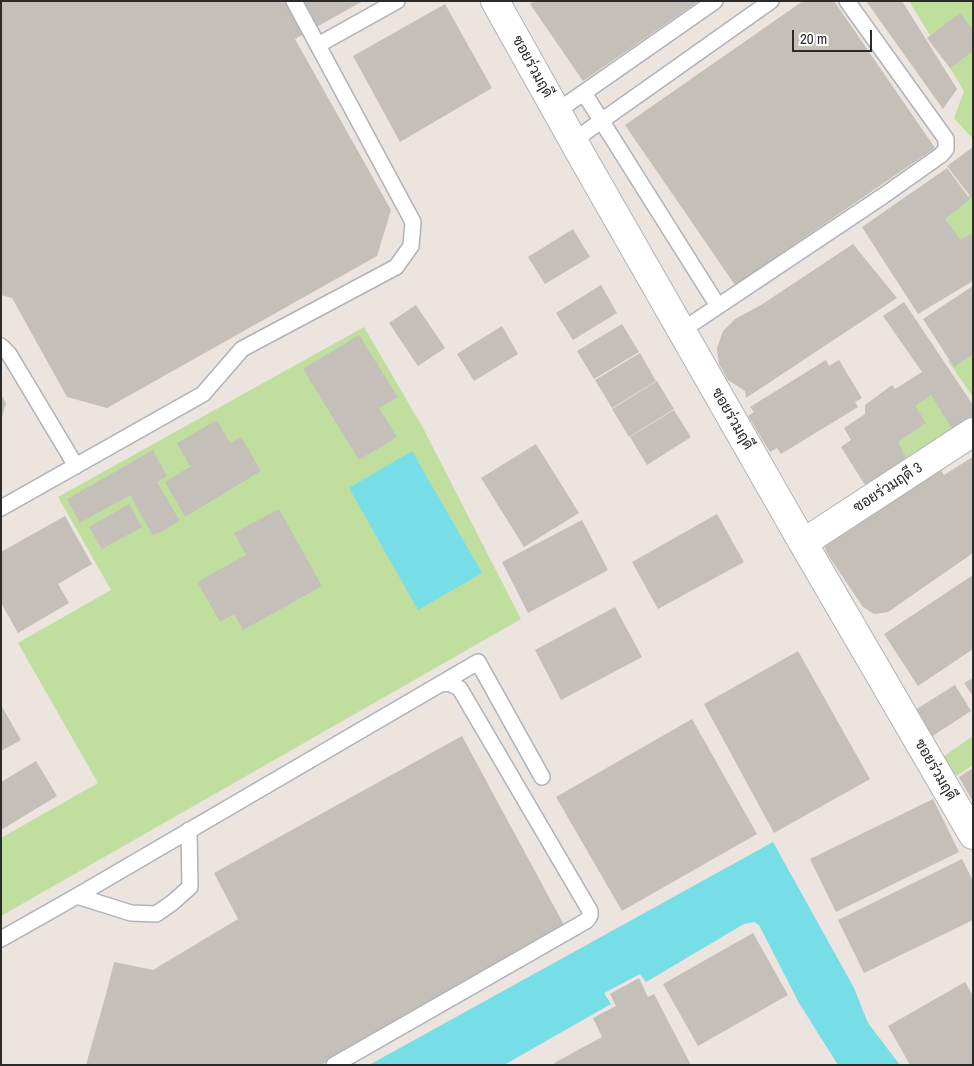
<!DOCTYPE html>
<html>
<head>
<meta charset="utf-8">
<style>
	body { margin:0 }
	#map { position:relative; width:974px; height:1066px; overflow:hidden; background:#ece4de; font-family:"Archivo Narrow",sans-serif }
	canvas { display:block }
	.frame { position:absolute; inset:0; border:2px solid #2b2b2b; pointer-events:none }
	.scale { position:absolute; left:792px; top:30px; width:80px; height:22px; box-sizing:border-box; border:2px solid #2b2b2b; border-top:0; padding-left:6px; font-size:15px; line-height:18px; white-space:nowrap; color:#2b2b2b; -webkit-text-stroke:4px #fff; paint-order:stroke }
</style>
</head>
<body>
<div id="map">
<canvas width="974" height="1066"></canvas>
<div class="frame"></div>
<div class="scale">20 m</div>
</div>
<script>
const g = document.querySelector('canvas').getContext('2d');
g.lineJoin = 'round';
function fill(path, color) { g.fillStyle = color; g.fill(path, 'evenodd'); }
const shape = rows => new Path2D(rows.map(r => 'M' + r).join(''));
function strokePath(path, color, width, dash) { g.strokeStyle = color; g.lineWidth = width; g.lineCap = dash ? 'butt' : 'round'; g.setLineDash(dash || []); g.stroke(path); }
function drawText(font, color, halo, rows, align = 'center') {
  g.font = font + ' "Archivo Narrow",Sarabun,sans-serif'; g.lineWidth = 4; g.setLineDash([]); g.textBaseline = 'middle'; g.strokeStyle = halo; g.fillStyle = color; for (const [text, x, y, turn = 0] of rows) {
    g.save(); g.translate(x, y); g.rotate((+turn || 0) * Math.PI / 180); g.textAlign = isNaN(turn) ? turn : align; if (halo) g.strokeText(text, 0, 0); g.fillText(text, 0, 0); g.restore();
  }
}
fill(shape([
	[909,1,973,1,973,139,954,118,964,91],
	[973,193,973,238,958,249,936,219],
	[364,327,423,428,521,619,1,916,1,838,98,783,18,643,111,590,58,497],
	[973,345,973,397,948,361],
	[932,390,961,428,868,490,853,457],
	[973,736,973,765,956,776,944,756]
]), '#c0df9e');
fill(shape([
	[412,451,482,573,418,610,349,488],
	[773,842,854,988,868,1023,900,1065,838,1065,799,1003,759,925,754,922,744,924,646,982,640,974,604,993,611,1004,504,1065,369,1065]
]), '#77dee8');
fill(shape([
	[1,1,363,1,295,39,391,210,377,256,107,408,67,397,12,298,1,295],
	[534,1,699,1,583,81,530,4],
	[803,1,834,1,935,148,735,285,625,125],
	[866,1,902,1,957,89,943,109],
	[445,4,492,88,400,142,353,56],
	[960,13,973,30,973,51,950,68,927,38],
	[973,147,973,200,947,166],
	[947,168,970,199,945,219,961,240,973,233,973,281,918,314,862,227],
	[573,229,590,257,545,284,528,257],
	[853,244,897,298,746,398,745,391,728,380,719,364,717,348,723,331,735,319,761,305],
	[601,285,617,313,573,340,556,313],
	[973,286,973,354,954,367,923,319],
	[904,302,973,405,973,418,953,430,931,395,915,406,926,423,898,442,907,460,865,485,841,447,851,440,844,428,865,414,865,405,892,385,895,389,922,372,883,316],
	[416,305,445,348,418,366,389,323],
	[622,324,639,352,594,379,577,351],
	[502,326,518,354,474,381,457,354],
	[359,335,398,397,379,408,397,437,359,460,303,369],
	[640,353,656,381,612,408,595,380],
	[826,360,829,366,839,360,862,398,855,402,858,407,781,454,777,448,770,452,748,416,754,412,750,407],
	[657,381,674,409,629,437,612,409],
	[1,394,6,403,2,417,1,417],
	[674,410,691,437,647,465,630,437],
	[217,420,230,443,241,437,261,471,185,517,165,482,198,462,190,466,177,443],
	[536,444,579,513,524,547,481,478],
	[153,450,167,476,157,482,180,521,153,536,130,495,80,523,67,499],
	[971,458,973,458,973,553,888,612,874,614,863,607,826,552,825,546,827,540,938,466,944,475],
	[129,504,142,527,102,549,89,527],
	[279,509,322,586,243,630,234,614,220,622,197,582,246,555,234,533],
	[717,514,744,562,658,609,632,562],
	[65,516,92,564,58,584,69,603,18,633,1,603,1,552],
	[582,520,608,570,528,613,502,562],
	[973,575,973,649,918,686,884,634],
	[615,607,642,657,561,700,535,650],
	[798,651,870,779,774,833,704,704],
	[973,678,973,696,964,683],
	[955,685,971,711,931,737,915,710],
	[1,705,21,740,1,751],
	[692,719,757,834,622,911,556,797],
	[462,736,564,925,321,1065,86,1065,108,987,114,962,153,970,238,919,214,873],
	[36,761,57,796,1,830,1,782],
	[973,768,973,802,959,777],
	[933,799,959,852,836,912,810,859],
	[962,859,973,881,973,920,864,973,838,920],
	[753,933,788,995,698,1046,663,984],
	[639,978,648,997,654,994,691,1065,555,1065,554,1063,602,1037,593,1018,616,1006,610,994],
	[965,982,973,996,973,1065,910,1065,888,1026]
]), '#c5bfb9');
const lane = shape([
	[318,45,397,1],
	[584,93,718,306],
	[556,112,715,1],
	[573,141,771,1],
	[681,331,883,196,941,155,946,149,946,139,847,1],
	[1,346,9,354,76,466],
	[1,508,203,394,242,349,396,267,411,246,413,222,294,1],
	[77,896,131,913,156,914,172,903,190,887,189,830],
	[1,939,77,896,478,662,542,777],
	[334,1065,586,921,590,916,590,911,460,689,450,683,441,684]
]);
const street = shape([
	[495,1,584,160,803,543,973,835],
	[803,543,973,432]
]);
strokePath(lane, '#aeb3bb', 18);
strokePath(street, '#aeb3bb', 30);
strokePath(lane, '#fff', 15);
strokePath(street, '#fff', 28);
drawText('15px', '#2b2b2b', '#fff', [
	["ซอยร่วมฤดี",532,67,61],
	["ซอยร่วมฤดี",732,419,60],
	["ซอยร่วมฤดี 3",888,488,-33],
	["ซอยร่วมฤดี",935,770,60]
]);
</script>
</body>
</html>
